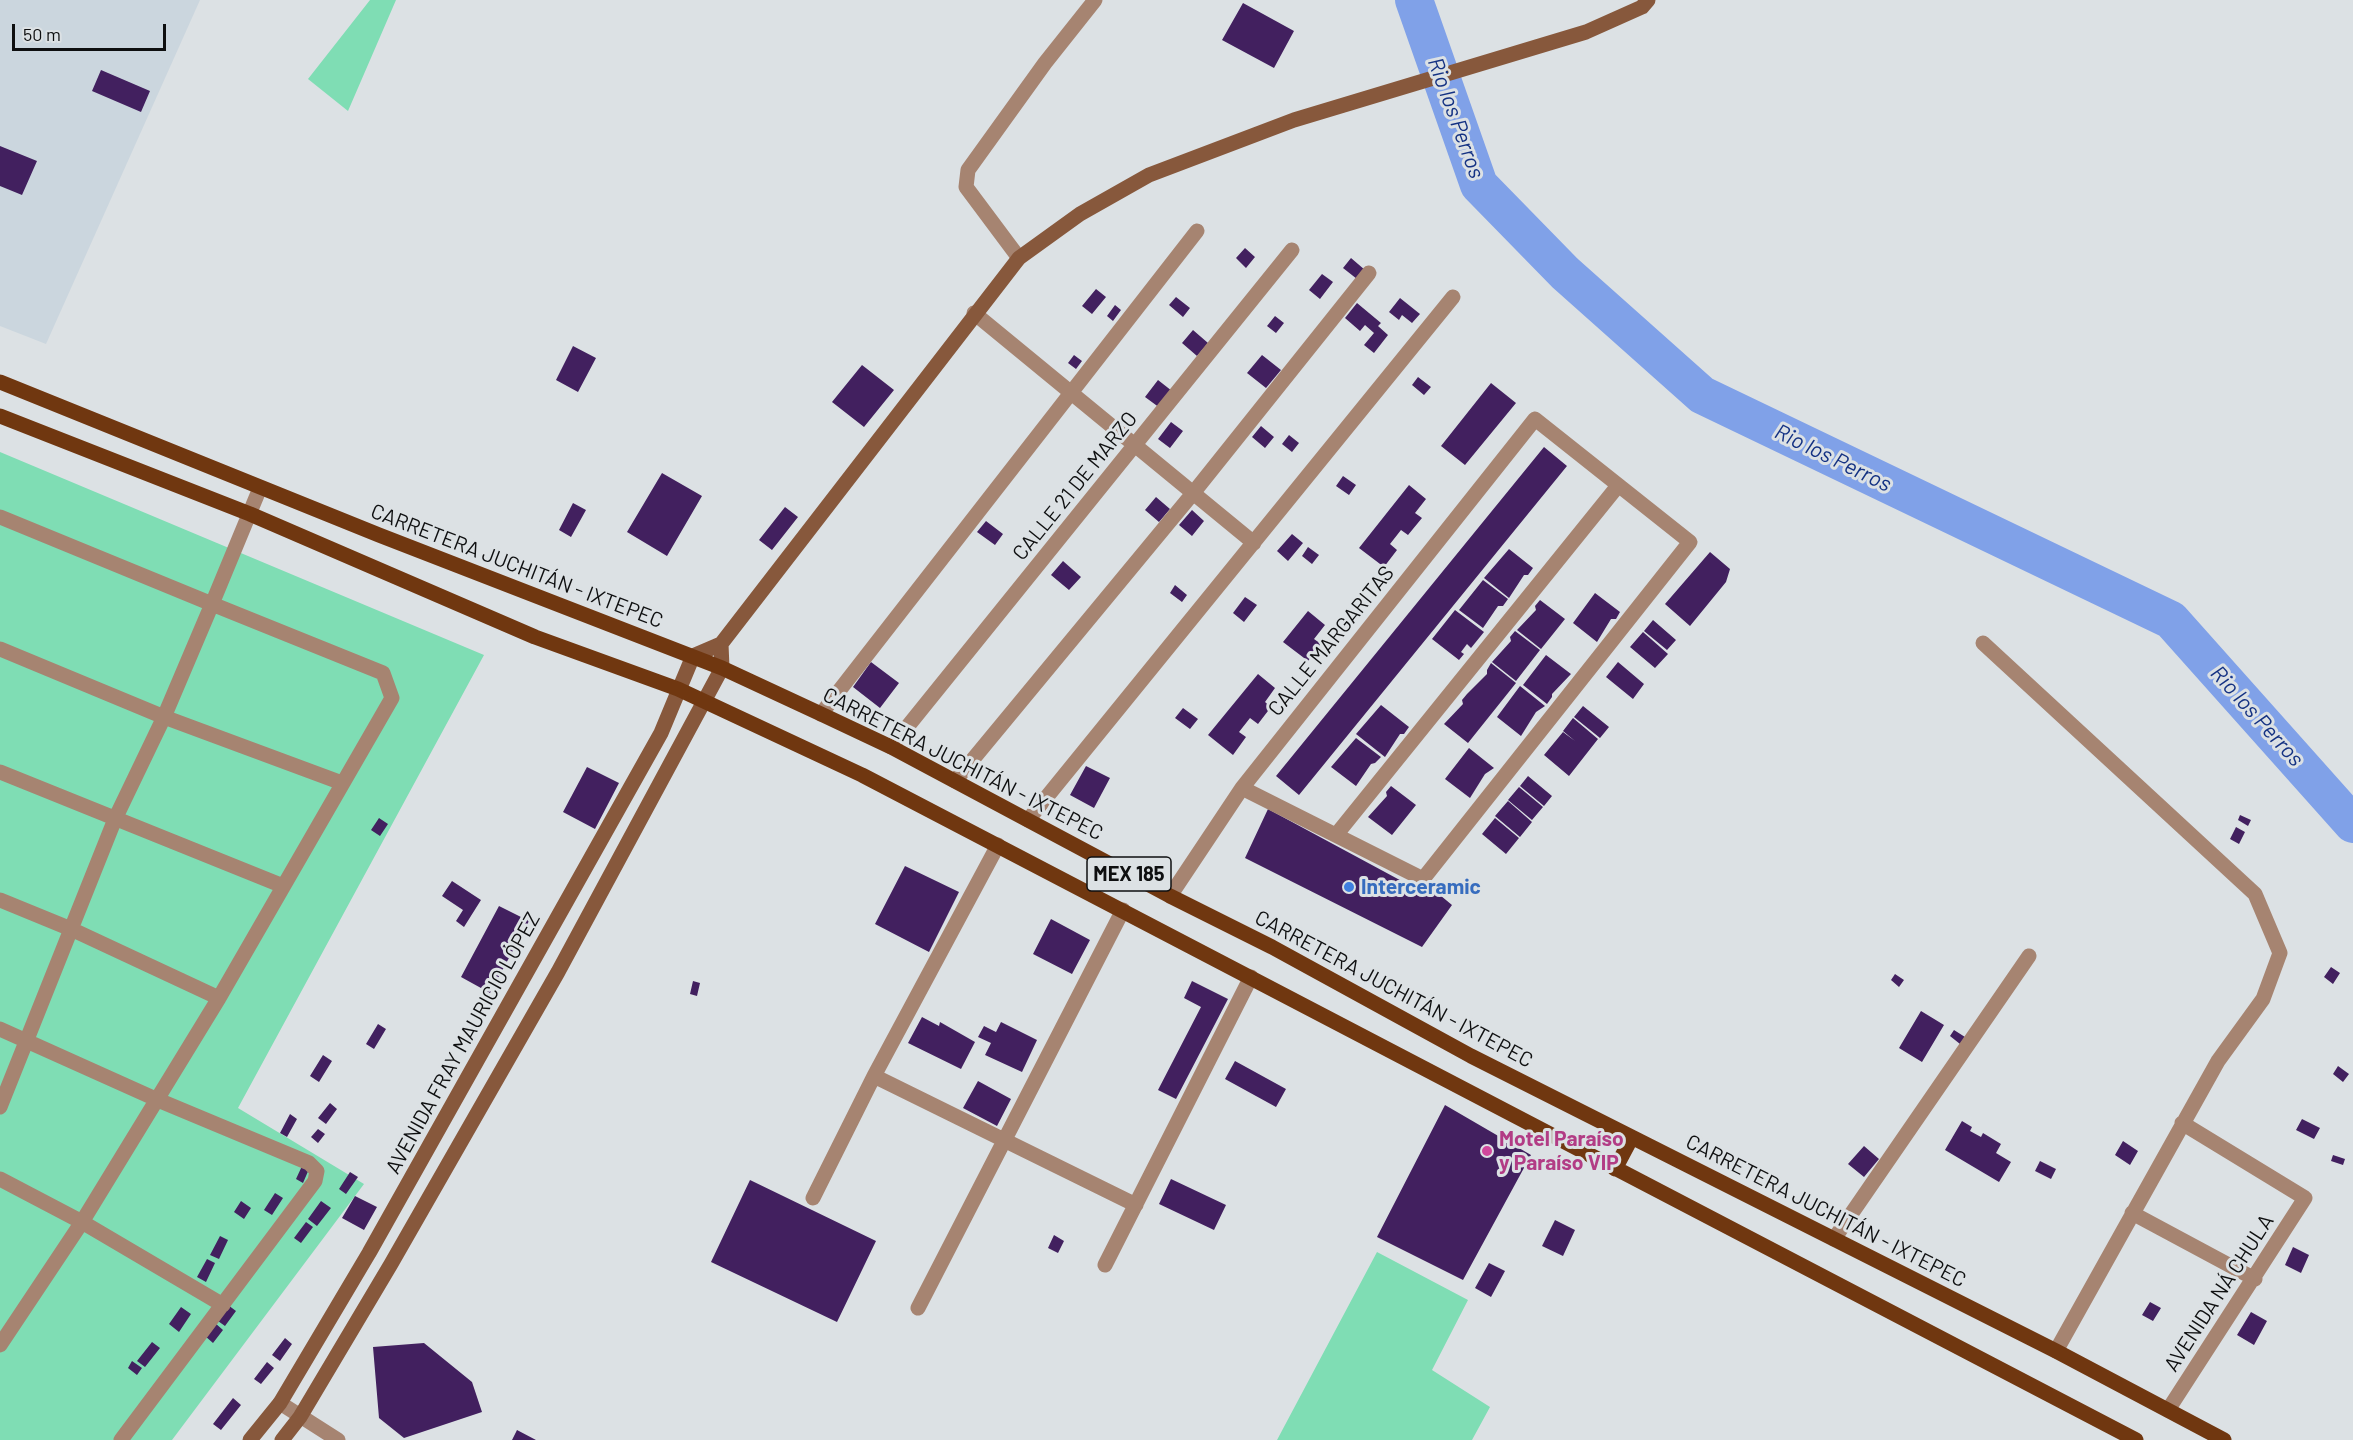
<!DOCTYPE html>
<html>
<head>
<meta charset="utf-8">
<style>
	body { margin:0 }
	#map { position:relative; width:2353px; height:1440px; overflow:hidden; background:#dce1e4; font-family:Barlow,sans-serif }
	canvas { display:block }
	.scale { position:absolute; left:12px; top:24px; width:154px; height:27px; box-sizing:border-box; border:3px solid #0e0f10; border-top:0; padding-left:8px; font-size:18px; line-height:21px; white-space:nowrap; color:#0e0f10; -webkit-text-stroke:4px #dce1e4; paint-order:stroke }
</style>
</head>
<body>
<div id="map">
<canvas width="2353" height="1440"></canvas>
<div class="scale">50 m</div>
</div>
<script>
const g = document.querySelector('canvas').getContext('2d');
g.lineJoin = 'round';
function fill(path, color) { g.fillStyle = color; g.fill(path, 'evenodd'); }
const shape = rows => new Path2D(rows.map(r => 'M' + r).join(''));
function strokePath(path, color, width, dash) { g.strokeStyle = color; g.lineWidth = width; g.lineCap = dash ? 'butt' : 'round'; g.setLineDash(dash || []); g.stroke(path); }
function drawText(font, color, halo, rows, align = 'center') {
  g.font = font + ' Barlow,sans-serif'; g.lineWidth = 6; g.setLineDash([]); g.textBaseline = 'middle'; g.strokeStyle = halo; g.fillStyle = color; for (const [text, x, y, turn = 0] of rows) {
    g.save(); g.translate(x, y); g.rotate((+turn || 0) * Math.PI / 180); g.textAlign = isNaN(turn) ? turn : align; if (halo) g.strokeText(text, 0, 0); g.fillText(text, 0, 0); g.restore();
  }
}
fill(shape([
	[0,0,200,0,46,344,0,326]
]), '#cbd6de');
fill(shape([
	[370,0,396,0,348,111,308,79],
	[0,452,484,655,238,1108,364,1184,172,1440,0,1440],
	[1377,1252,1468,1300,1432,1370,1490,1407,1472,1440,1277,1440]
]), '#7fddb4');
strokePath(shape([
	[1414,0,1479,185,1565,273,1702,395,2171,620,2353,824]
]), '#80a1e8', 38);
fill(shape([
	[1243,3,1294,31,1274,68,1222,40],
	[101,70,150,91,141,112,92,91],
	[0,146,37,161,22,195,0,186],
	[1245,248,1255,257,1246,268,1236,258],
	[1351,258,1365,270,1357,279,1343,268],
	[1322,274,1333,282,1320,299,1309,290],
	[1096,289,1106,297,1092,314,1082,306],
	[1176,297,1190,308,1183,317,1169,305],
	[1400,298,1420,314,1412,323,1402,315,1399,320,1389,312],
	[1357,303,1381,323,1378,326,1388,335,1374,353,1364,345,1374,333,1365,325,1360,331,1345,318],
	[1115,305,1121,310,1113,321,1107,316],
	[1275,316,1284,323,1276,333,1267,326],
	[1193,330,1208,343,1197,356,1182,343],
	[573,346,596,358,578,392,556,380],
	[1074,355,1082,361,1076,369,1068,363],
	[1262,355,1281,370,1266,388,1247,373],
	[862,365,894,390,864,427,832,402],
	[1418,377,1431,387,1424,395,1412,385],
	[1158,380,1172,391,1160,408,1145,397],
	[1491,383,1516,403,1465,465,1441,446],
	[1171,422,1183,431,1170,448,1158,439],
	[1261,426,1274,437,1265,448,1252,437],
	[1289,435,1299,443,1292,452,1282,444],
	[1544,447,1567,466,1299,795,1276,776],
	[662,473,702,496,667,556,627,532],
	[1343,476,1356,485,1349,495,1336,486],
	[1409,485,1426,499,1415,513,1422,518,1408,535,1401,530,1390,544,1397,550,1384,567,1359,548],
	[1156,497,1170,509,1159,522,1145,510],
	[573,503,586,510,571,537,559,530],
	[785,507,798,517,772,550,759,540],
	[1192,510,1204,521,1192,536,1179,525],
	[986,521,1003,534,995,545,977,532],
	[1292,534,1303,543,1288,561,1277,551],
	[1308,547,1319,555,1312,564,1302,556],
	[1509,549,1533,568,1528,575,1524,575,1509,598,1484,578],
	[1710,552,1730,569,1726,582,1690,626,1665,604],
	[1063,561,1081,577,1069,590,1051,575],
	[1483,580,1508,599,1503,606,1498,606,1483,628,1459,610],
	[1175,585,1187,595,1182,602,1170,593],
	[1595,593,1620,612,1616,619,1611,619,1597,642,1573,623],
	[1245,597,1257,605,1244,622,1233,613],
	[1540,600,1565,619,1541,649,1517,630,1536,610,1535,606],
	[1455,610,1484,632,1471,648,1467,644,1461,652,1464,654,1459,660,1432,639],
	[1308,611,1325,625,1314,639,1321,644,1308,661,1283,642],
	[1653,620,1676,640,1667,650,1644,631],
	[1515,631,1540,650,1516,681,1492,662,1511,641,1510,637],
	[1643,632,1668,654,1655,668,1630,647],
	[1546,655,1571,674,1552,694,1552,697,1547,704,1523,685],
	[871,662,899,683,880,708,853,687],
	[1618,662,1644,684,1633,699,1606,677],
	[1491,663,1516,683,1468,743,1444,724,1463,704,1462,700,1467,694,1487,674,1487,670],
	[1258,674,1275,688,1265,702,1271,707,1258,724,1250,718,1239,732,1246,737,1233,755,1208,735],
	[1520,686,1545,706,1536,712,1521,736,1497,717],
	[1381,705,1409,727,1404,734,1400,734,1385,757,1356,734],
	[1583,706,1609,727,1600,738,1574,717],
	[1183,708,1198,719,1190,729,1175,718],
	[1573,718,1598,739,1569,776,1544,755,1563,732,1575,741,1563,731],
	[1356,738,1381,757,1375,763,1371,764,1356,786,1331,767],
	[1469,748,1494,768,1485,774,1470,798,1445,779],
	[1086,766,1110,778,1094,808,1070,795],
	[587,767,619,783,595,829,563,812],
	[1528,776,1552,796,1544,806,1520,786],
	[1391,786,1416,805,1392,835,1368,817,1387,796,1386,792],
	[1519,787,1543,807,1532,820,1508,800],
	[1508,801,1532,822,1520,837,1495,816],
	[1268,809,1422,892,1429,886,1452,905,1422,947,1245,858],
	[2240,815,2251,820,2248,826,2238,820],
	[379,818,388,824,380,836,371,830],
	[1495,818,1519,838,1506,854,1482,834],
	[2236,827,2245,832,2239,844,2230,839],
	[905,866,959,892,929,952,875,924],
	[452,881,481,900,464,927,456,921,463,910,442,896],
	[499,906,529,921,490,993,461,977],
	[1051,919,1090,940,1072,974,1033,954],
	[2331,967,2340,973,2333,984,2324,977],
	[1895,974,1904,980,1899,987,1891,980],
	[693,981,700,983,697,996,690,994],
	[1192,981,1228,999,1176,1099,1158,1090,1201,1007,1184,998],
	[1921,1011,1944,1025,1922,1062,1899,1048],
	[922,1017,939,1026,940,1022,975,1042,961,1069,908,1043],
	[1001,1022,1037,1040,1022,1072,985,1055,991,1043,978,1037,984,1026,996,1032],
	[378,1024,386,1029,374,1049,366,1044],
	[1954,1030,1965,1037,1960,1044,1950,1036],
	[323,1055,332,1061,319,1082,310,1076],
	[1235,1061,1286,1089,1276,1107,1225,1079],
	[2338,1066,2349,1074,2343,1082,2333,1074],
	[978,1081,1011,1099,997,1126,963,1108],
	[330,1103,337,1109,326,1124,318,1118],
	[1445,1105,1531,1155,1463,1280,1377,1237],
	[290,1114,297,1119,287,1137,280,1133],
	[2302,1119,2320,1128,2314,1139,2296,1130],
	[1962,1121,1972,1127,1970,1131,1981,1137,1983,1133,2001,1144,1996,1153,2011,1162,1999,1182,1945,1150],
	[318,1129,325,1134,318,1143,311,1137],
	[2123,1141,2138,1151,2130,1165,2115,1155],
	[1864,1146,1879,1159,1864,1177,1848,1164],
	[2333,1155,2345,1159,2343,1165,2331,1161],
	[2040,1161,2056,1169,2051,1179,2035,1171],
	[302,1166,309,1169,303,1183,296,1179],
	[350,1172,358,1177,346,1194,339,1189],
	[1171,1179,1226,1205,1214,1230,1159,1204],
	[750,1180,876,1241,837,1322,711,1262],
	[275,1193,283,1198,272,1215,264,1210],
	[355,1196,377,1207,364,1230,342,1218],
	[241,1201,251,1208,244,1219,234,1212],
	[321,1201,331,1208,317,1226,308,1219],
	[1555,1220,1575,1230,1563,1256,1542,1246],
	[306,1222,313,1227,301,1243,294,1238],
	[1054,1235,1064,1241,1058,1253,1048,1248],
	[220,1236,228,1240,219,1259,210,1255],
	[2293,1247,2309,1255,2301,1273,2285,1265],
	[207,1259,215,1263,206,1282,197,1277],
	[1489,1263,1505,1271,1491,1297,1475,1288],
	[2150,1302,2161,1308,2153,1321,2142,1315],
	[228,1305,236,1311,225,1326,218,1321],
	[181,1307,191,1314,179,1332,169,1324],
	[2251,1312,2267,1321,2254,1345,2237,1335],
	[215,1323,223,1330,213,1343,205,1336],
	[285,1338,292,1344,280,1361,272,1355],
	[152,1342,160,1348,145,1367,137,1361],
	[424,1343,472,1382,482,1412,404,1438,379,1418,373,1347],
	[132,1361,142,1368,137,1375,128,1368],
	[267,1362,274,1368,261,1384,254,1379],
	[233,1398,241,1405,221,1430,213,1424],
	[517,1430,536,1440,512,1440]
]), '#42205f');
strokePath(shape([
	[1019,258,966,187,968,170,1045,63,1095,0],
	[974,313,1254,543],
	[0,517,212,604,164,717,115,819,0,1107],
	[1983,643,2255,894,2280,953,2263,999,2218,1061,2056,1351],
	[0,649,164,717,342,783],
	[821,714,1197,231],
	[891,747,1292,250],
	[0,772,283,886],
	[955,781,1194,492,1369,273],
	[1028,820,1453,297],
	[1336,835,1617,487],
	[1170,896,1242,788,1535,419,1690,542,1423,879,1242,788],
	[0,900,71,929,219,998],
	[0,1029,158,1100,309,1163,317,1171,315,1181,121,1440],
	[874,1076,1136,1205],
	[0,1179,82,1222,219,998,392,698,383,673,212,604,260,488],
	[813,1198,874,1076,998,845],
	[2132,1213,2255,1279],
	[1834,1239,2029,956],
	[1105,1265,1251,977],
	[918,1308,1123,910],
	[0,1345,82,1222,223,1305],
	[280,1403,338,1440],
	[2168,1410,2305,1198,2182,1123]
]), '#a68471', 15);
strokePath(shape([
	[250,1440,280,1403,369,1253,661,733,693,656,721,644,1019,258,1080,214,1149,175,1294,120,1586,32,1642,7,1648,0],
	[282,1440,300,1417,391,1264,558,972,722,668,721,644]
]), '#87583c', 15);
strokePath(shape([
	[0,382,379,535,722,668,821,714,891,747,1170,896,1272,947,1471,1056,2056,1351,2224,1440],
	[0,416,250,514,535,637,678,689,862,775,2136,1440],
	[1615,1169,1632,1137]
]), '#703710', 15);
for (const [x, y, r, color] of [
	[1349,887,6,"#3f7fe0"],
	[1487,1151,6,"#d1479c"]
]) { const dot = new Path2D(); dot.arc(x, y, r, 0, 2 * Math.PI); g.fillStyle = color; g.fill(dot); strokePath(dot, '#dce1e4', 2); }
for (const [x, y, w] of [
	[1129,874,84]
]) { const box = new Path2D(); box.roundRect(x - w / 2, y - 17, w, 34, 4.5); g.fillStyle = '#dce1e4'; g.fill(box); strokePath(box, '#0e0f10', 1.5); }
drawText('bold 20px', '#0e0f10', null, [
	["MEX 185",1129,874]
]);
drawText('21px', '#0e0f10', '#dce1e4', [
	["CALLE 21 DE MARZO",1075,486,-51],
	["CARRETERA JUCHITÁN - IXTEPEC",517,566,21],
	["CALLE MARGARITAS",1331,641,-51],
	["CARRETERA JUCHITÁN - IXTEPEC",963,764,27],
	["CARRETERA JUCHITÁN - IXTEPEC",1394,989,28],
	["AVENIDA FRAY MAURICIO LÓPEZ",463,1043,-61],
	["CARRETERA JUCHITÁN - IXTEPEC",1826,1211,27],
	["AVENIDA NÁ CHULA",2219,1293,-57]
]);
drawText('bold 21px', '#366cbe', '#dce1e4', [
	["Interceramic",1361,887]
], 'left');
drawText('bold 21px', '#b23c85', '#dce1e4', [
	["Motel Paraíso",1499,1139],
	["y Paraíso VIP",1499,1163]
], 'left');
drawText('italic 22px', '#143283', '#dce1e4', [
	["Rio los Perros",1456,118,70],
	["Rio los Perros",1833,458,26],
	["Rio los Perros",2257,716,48]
]);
</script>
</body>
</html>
